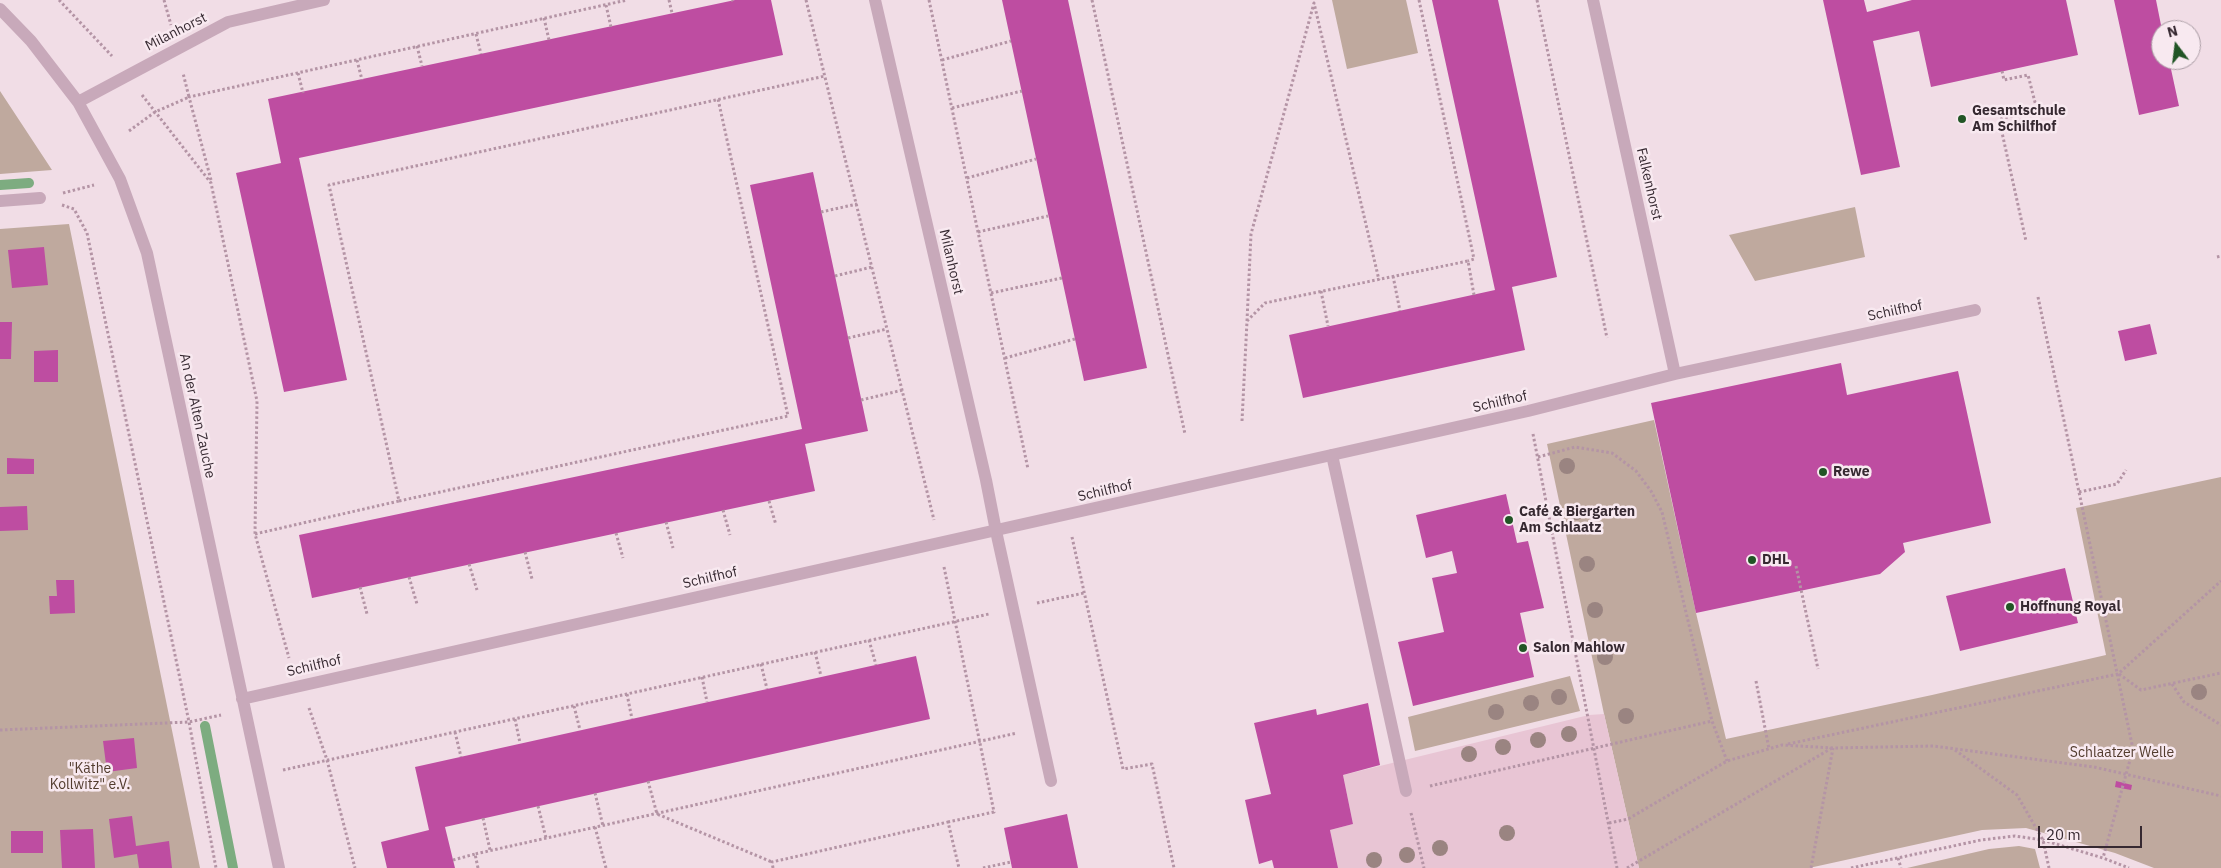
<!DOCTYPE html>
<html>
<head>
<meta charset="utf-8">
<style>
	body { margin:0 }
	#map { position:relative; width:2221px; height:868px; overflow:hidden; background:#f1dde6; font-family:"IBM Plex Sans",sans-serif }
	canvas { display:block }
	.north { position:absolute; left:2151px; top:20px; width:50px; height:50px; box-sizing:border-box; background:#f8e9f0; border:1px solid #aa9ca4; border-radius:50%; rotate:345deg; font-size:14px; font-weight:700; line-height:20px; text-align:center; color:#362931 }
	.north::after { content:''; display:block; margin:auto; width:18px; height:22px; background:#215525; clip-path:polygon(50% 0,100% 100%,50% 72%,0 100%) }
	.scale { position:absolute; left:2038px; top:826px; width:104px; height:22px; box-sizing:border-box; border:2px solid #362931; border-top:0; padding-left:6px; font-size:15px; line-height:18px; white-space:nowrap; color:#362931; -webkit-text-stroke:4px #f8e9f0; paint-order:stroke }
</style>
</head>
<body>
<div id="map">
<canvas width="2221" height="868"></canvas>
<div class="north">N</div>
<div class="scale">20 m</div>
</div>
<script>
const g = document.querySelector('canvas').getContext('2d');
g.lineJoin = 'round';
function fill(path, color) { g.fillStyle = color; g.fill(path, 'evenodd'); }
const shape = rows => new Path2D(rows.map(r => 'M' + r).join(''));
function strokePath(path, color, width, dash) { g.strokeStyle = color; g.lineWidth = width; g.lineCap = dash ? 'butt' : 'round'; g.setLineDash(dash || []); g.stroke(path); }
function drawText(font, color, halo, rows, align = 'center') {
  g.font = font + ' "IBM Plex Sans",sans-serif'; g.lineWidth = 5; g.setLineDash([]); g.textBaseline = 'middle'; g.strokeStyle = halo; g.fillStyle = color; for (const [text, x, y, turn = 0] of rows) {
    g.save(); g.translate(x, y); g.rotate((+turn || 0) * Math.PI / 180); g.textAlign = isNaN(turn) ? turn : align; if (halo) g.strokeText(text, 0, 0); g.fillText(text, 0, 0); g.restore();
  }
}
fill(shape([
	[1332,0,1406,0,1418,53,1347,69],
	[0,91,52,170,0,174],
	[1855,207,1865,257,1755,281,1729,235],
	[69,224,200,868,0,868,0,229],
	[1654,420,1696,613,1726,739,1932,695,2106,655,2076,508,2221,477,2221,868,2154,868,2115,853,2026,828,1982,830,1809,868,1639,868,1604,714,1547,444],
	[1570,676,1580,711,1415,751,1408,717],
	[2019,846,2035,849,2040,868,1907,868,1989,849]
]), '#bfa99e');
fill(shape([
	[1604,714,1639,868,1338,868,1330,830,1353,824,1343,775,1589,715]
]), '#e8c5d4');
strokePath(shape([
	[0,185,29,183],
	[205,726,233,868]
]), '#7dac80', 10);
fill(shape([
	[735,0,771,0,783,55,299,158,347,380,284,392,236,173,281,163,268,99],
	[1002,0,1068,0,1147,368,1084,381],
	[1432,0,1498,0,1557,277,1512,287,1525,350,1303,398,1289,335,1495,290],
	[1823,0,1864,0,1867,12,1912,0,2066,0,2078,55,1931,87,1919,31,1873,41,1900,167,1861,175],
	[2114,0,2156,0,2162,30,2161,60,2169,60,2179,106,2139,115],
	[813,172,868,431,805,444,815,491,312,598,299,535,802,429,750,185],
	[44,247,48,285,12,288,8,250],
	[0,322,12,322,11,359,0,359],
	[2150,324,2157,354,2125,361,2118,331],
	[58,350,58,382,34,382,34,351],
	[1841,363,1847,395,1958,371,1991,523,1903,543,1905,552,1880,574,1696,613,1651,403],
	[7,458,34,459,34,474,7,474],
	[1506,494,1517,543,1528,541,1544,608,1520,613,1534,677,1413,706,1398,642,1444,632,1432,578,1457,573,1452,551,1426,558,1416,515],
	[27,506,28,530,0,531,0,507],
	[2065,568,2078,623,1960,651,1946,596],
	[56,580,74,580,75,613,50,614,49,596,57,596],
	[916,656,930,719,445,827,455,868,387,868,381,842,429,830,415,767],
	[1368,703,1380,765,1343,775,1353,824,1330,830,1338,868,1274,868,1272,860,1259,864,1245,800,1271,794,1254,723,1316,709,1317,715],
	[134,738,137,768,107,772,103,741],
	[2116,781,2132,785,2131,790,2115,787],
	[1067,814,1078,868,1012,868,1004,828],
	[132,816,136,846,169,841,172,868,139,868,137,854,114,858,109,819],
	[93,829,95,868,62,868,60,830],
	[11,831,43,831,43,853,11,853]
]), '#be4da1');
strokePath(shape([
	[59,0,112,56],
	[164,0,171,25],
	[669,0,672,13],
	[732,0,733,1],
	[806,0,934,520],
	[929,0,1028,469],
	[1092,0,1185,434],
	[1419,0,1474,259,1468,261],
	[1537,0,1607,338],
	[606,5,611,27],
	[544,18,549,40],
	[476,34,481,54],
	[417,46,422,66],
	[357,60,362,80],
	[942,60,1011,41],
	[2002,71,2004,80,2028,75,2037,110,1999,119,2026,241],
	[298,73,303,93],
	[142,95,211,183,257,401,255,534,289,658],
	[952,108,1022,91],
	[129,131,155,112,189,97,183,73],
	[967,178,1036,159],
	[211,180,189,97,627,0],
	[63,193,94,185],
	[62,205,74,209,87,233,189,722,216,868],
	[821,212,857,204],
	[978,232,1048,216],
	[2217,257,2221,256],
	[835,276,872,267],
	[1393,276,1400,311],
	[1321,291,1328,326],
	[991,293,1062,278],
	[2038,297,2133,749,2103,858],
	[1247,321,1251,234,1314,3,1379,280],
	[848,338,887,329],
	[1005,358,1075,339],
	[861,400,903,390],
	[1242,421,1247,321,1265,303,1468,261,1474,295],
	[1533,434,1617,868],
	[1538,457,1575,447,1612,453,1636,471,1651,491,1662,512,1712,721,1727,761],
	[2079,492,2117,484,2126,470],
	[399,501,788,416,718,99],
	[769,501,776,525],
	[723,510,730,535],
	[666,522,673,548],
	[616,533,623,558],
	[255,534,399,501,329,185,825,76],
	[1072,537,1123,769,1152,764,1174,868],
	[525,552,532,579],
	[469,564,477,590],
	[1796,566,1818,669],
	[944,567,994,812,948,822],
	[409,577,417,604],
	[360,587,367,614],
	[1037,603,1084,593],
	[869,640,876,665],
	[815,652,821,676],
	[761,664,767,689],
	[2119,674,2141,690,2221,673],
	[702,677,707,702],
	[1756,681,1769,749],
	[2172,684,2184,702,2221,725],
	[627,694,632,719],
	[574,706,580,730],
	[309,708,327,760,355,868],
	[515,719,520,743],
	[0,730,189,722,221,715],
	[455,732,461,757],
	[1788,744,2118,674,2221,581],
	[1955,750,2017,795,2043,840,2049,868],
	[283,770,989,614],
	[648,781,657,814,772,862],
	[1430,786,1712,721],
	[595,793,603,826],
	[538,806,546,838],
	[1411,813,1424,868],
	[483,818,490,850],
	[1609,823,1628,819,1727,761,1782,745,1833,748,1933,746,2094,767,2221,796],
	[595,827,606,868],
	[1898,858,1901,868],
	[453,860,475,854],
	[478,868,475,854,1017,733],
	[773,868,772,862,948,822,959,868],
	[983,868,1011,862],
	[1627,868,1832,748],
	[1811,868,1833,748],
	[1851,868,1981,840,2015,836,2043,840,2103,858,2129,868]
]), '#b494a5', 3, [2.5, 2.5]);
strokePath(shape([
	[0,201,40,198],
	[1332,455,1406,791],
	[996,531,1051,781]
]), '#c8a9ba', 12);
strokePath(shape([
	[875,0,986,480,996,531],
	[1593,0,1675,374],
	[0,9,31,41,78,102,120,179,147,253,279,868],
	[78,102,228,22,324,0],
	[242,699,1528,411,1675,374,1975,310]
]), '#c8a9ba', 12);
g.fillStyle = '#9a8481';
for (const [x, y] of [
	[1567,466],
	[1576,512],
	[1587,564],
	[1595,610],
	[1605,657],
	[2199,692],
	[1559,697],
	[1531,703],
	[1496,712],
	[1626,716],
	[1569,734],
	[1538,740],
	[1503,747],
	[1469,754],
	[1507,833],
	[1440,848],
	[1407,855],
	[1374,860]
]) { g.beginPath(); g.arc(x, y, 8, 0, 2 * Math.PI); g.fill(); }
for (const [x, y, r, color] of [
	[1962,119,5,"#215525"],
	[1823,472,5,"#215525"],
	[1509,520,5,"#215525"],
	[1752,560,5,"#215525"],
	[2010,607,5,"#215525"],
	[1523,648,5,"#215525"]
]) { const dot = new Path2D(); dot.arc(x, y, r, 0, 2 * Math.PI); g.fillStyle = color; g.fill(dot); strokePath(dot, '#f8e9f0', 2); }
drawText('14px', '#362931', '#f8e9f0', [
	["Milanhorst",176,32,-27],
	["Falkenhorst",1649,184,77],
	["Milanhorst",951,262,77],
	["Schilfhof",1895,311,-12],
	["Schilfhof",1500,402,-13],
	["An der Alten Zauche",197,416,78],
	["Schilfhof",1105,491,-13],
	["Schilfhof",710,578,-13],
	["Schilfhof",314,666,-13]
]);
drawText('bold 14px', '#362931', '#f8e9f0', [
	["Gesamtschule",1972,111],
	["Am Schilfhof",1972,127],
	["Rewe",1833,472],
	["Café & Biergarten",1519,512],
	["Am Schlaatz",1519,528],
	["DHL",1762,560],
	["Hoffnung Royal",2020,607],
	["Salon Mahlow",1533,648]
], 'left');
drawText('14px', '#523c2e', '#f8e9f0', [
	["Schlaatzer Welle",2122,753],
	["\"Käthe",90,769],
	["Kollwitz\" e.V.",90,785]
]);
</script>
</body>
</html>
